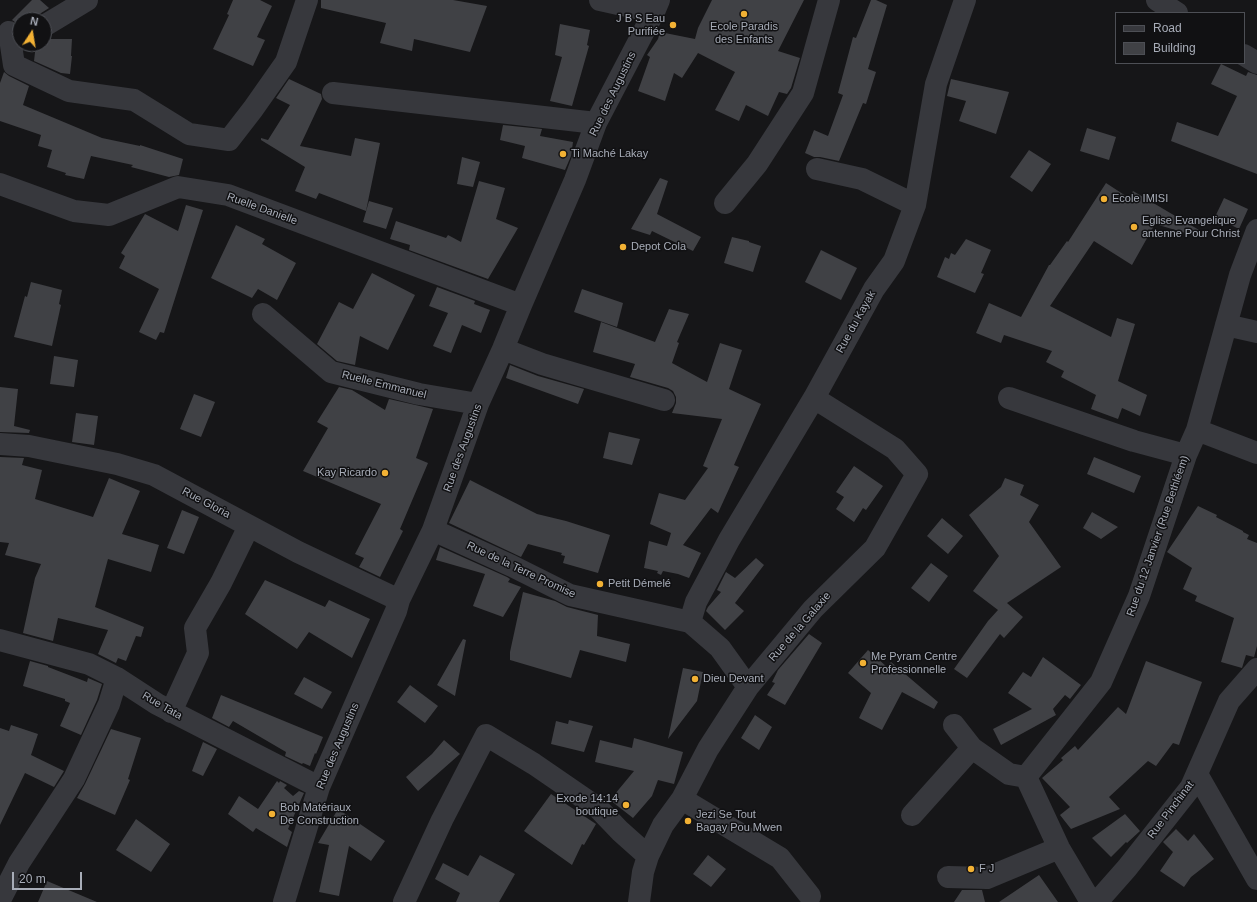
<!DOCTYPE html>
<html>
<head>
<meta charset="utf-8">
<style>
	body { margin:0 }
	#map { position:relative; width:1257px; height:902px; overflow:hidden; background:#161618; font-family:Helvetica,sans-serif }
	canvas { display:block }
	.legend { position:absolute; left:1115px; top:12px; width:130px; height:52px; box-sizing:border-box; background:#111113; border:1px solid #4d4f55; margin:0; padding:5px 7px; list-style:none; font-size:12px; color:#a8adb8 }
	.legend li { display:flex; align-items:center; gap:8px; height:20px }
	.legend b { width:20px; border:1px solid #4d4f55 }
	.north { position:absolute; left:12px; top:12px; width:40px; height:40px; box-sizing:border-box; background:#111113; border:1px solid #4d4f55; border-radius:50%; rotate:12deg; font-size:11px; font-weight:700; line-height:16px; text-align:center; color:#a8adb8 }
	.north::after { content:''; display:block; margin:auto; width:14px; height:18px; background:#f2b134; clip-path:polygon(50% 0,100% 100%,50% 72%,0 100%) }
	.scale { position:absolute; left:12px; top:872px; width:70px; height:18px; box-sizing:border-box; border:2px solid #a8adb8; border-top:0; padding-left:5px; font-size:12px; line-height:14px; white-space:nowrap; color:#a8adb8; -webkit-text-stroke:3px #111113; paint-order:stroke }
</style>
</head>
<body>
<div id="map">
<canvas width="1257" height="902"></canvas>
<ul class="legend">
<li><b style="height:5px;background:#37383d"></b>Road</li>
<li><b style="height:11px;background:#404145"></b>Building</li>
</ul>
<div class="north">N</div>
<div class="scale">20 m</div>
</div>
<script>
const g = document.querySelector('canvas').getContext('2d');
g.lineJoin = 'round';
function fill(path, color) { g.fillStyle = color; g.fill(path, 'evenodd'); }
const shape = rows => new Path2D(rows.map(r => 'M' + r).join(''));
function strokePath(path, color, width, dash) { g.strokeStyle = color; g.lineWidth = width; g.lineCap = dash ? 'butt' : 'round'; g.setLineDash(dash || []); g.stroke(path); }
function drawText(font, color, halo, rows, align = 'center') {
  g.font = font + ' Helvetica,sans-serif'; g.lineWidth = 3; g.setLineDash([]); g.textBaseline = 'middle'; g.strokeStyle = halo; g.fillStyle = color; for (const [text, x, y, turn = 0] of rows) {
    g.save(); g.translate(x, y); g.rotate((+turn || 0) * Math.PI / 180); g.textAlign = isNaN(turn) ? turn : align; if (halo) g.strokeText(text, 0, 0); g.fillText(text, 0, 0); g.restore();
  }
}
fill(shape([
	[32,0,40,0,49,8,38,15,33,20,20,20,20,27,18,24,12,20],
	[233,0,260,0,272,6,257,37,265,40,253,66,213,49,229,15,227,14],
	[321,0,453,0,487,6,470,52,414,39,412,51,380,43,386,23,321,8],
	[712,0,804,0,778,51,800,58,791,88,787,94,779,92,768,116,746,105,739,121,715,110,735,72,698,53,682,78,674,73,665,101,638,91,650,57,647,55,658,39,660,32,695,39,698,28],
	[871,0,876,0,887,5,868,69,876,72,866,104,863,103,839,161,820,157,814,157,805,153,814,130,828,136,843,95,838,93,853,37,856,38],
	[560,24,590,30,587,45,589,46,572,106,550,101,562,57,555,55],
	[44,39,72,39,71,56,72,56,70,74,61,73,34,61,36,44,44,44],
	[1221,64,1246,76,1248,72,1257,75,1257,174,1171,141,1177,122,1218,136,1237,96,1211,84],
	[4,72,9,76,29,86,23,105,102,138,140,146,140,145,183,159,179,175,169,177,131,167,133,165,91,156,84,179,65,175,66,173,47,167,52,150,38,146,41,135,0,121,0,83],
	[289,79,321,94,322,99,300,146,351,156,355,138,380,143,366,211,319,193,316,199,295,191,305,167,261,140,261,138,268,140,290,105,276,98],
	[951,79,1009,92,996,134,959,121,966,101,947,96],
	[503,125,542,129,540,136,573,142,571,156,565,170,522,158,525,146,500,140],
	[1087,128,1116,137,1109,160,1080,151],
	[1029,150,1051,164,1032,192,1010,177],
	[462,157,480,162,473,187,457,184],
	[660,178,668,181,657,214,701,237,693,251,652,231,650,235,631,229],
	[479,181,505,188,496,219,518,228,488,279,409,250,410,245,390,239,396,221,446,238,448,235,461,242],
	[1106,183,1129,198,1133,191,1199,230,1196,236,1155,224,1132,265,1094,241,1050,306,1111,337,1117,318,1135,324,1118,381,1147,395,1140,416,1122,408,1118,419,1091,409,1096,395,1061,377,1064,371,1046,362,1052,351,1004,335,1001,343,976,333,989,303,1021,317,1049,265,1050,265,1067,241,1068,242],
	[1224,198,1248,209,1239,229,1215,217],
	[369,201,393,208,386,229,363,222],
	[186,205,203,210,164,333,160,332,156,340,139,332,159,289,119,268,125,256,121,253,145,214,178,231],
	[236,225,265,239,262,244,296,263,277,300,258,289,252,298,211,278],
	[732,237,749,241,749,242,761,246,753,272,724,263],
	[966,239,991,250,981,273,984,274,975,293,937,277,945,257,949,259,951,253,955,255],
	[821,250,857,268,841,300,805,282],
	[372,273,415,295,388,350,360,336,355,365,337,361,317,344,339,302,353,309],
	[31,282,62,290,59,304,61,305,52,346,14,337,25,296,27,297],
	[437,287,475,301,474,304,490,310,481,333,462,325,451,353,433,346,448,313,429,306],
	[582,289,623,303,617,327,574,312],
	[669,309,689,314,677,342,679,343,672,363,707,382,720,343,742,350,729,389,761,404,734,465,739,467,718,513,711,508,683,545,701,553,689,578,678,574,663,571,661,575,657,573,658,571,644,568,649,541,667,546,671,533,650,524,659,493,685,500,708,468,703,466,722,419,672,413,676,403,676,397,673,391,668,388,630,377,635,364,593,352,601,322,655,342],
	[54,356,78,360,74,387,50,384],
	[510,365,538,376,584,389,578,404,506,378],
	[0,387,18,389,14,426,30,430,29,433,0,432],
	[339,387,352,390,385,410,389,399,433,409,416,458,428,463,400,529,403,531,380,577,359,567,364,558,355,554,381,504,303,471,328,428,317,422],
	[194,394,215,402,201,437,180,429],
	[76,413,98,416,94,445,72,442],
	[609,432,640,439,632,465,603,458],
	[0,457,24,458,22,465,42,470,35,499,93,517,109,478,140,491,122,534,159,545,151,572,108,559,95,607,144,627,141,637,136,636,126,661,118,658,116,663,98,654,108,630,58,618,53,641,23,633,35,578,41,564,5,555,9,543,0,542],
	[1094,457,1141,476,1134,493,1087,474],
	[854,466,883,486,866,510,863,508,854,522,836,509,844,497,836,492],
	[1005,478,1024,485,1020,495,1039,505,1029,522,1061,567,1007,603,1023,617,1004,638,1000,634,967,678,954,669,988,621,998,610,973,591,999,556,969,515,1001,487],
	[470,480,537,514,566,521,610,535,598,573,563,563,565,556,561,555,562,553,528,544,521,557,449,523],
	[1198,506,1217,515,1216,517,1243,531,1243,532,1249,535,1247,539,1257,543,1257,646,1254,657,1246,655,1242,668,1221,662,1234,618,1195,601,1197,596,1183,589,1192,568,1167,552],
	[182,510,199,517,184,554,167,548],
	[1092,512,1118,527,1101,539,1083,528],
	[942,518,963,536,948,554,927,536],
	[440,547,507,577,510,579,508,582,521,587,503,617,473,606,485,574,436,560],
	[756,558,764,565,735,603,744,611,725,630,706,611,708,607,721,592,717,590,726,572,735,578],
	[931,563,948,576,929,602,911,588],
	[265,580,325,607,329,600,370,619,352,658,309,632,297,649,245,614],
	[523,592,555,601,567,607,598,615,597,636,630,644,626,662,580,650,571,678,510,660,510,652],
	[809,634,822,643,785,705,767,695,775,683,772,682,778,670],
	[463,639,466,640,455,696,437,685],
	[868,650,887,667,891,662,938,702,934,709,902,692,882,730,859,718,871,693,848,673],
	[1043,657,1081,685,1070,699,1065,695,1053,709,1056,715,1001,745,993,729,1032,709,1008,693,1023,672,1031,677],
	[30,661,48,666,48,667,87,682,88,678,102,684,97,700,81,735,60,726,70,703,65,701,65,699,23,686],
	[1146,661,1202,682,1179,745,1173,743,1156,766,1148,761,1109,797,1120,809,1071,829,1060,815,1070,807,1042,778,1063,760,1061,758,1075,746,1078,750,1118,707,1126,714],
	[683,668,703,672,697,701,668,739],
	[304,677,332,692,322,709,294,694],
	[410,685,438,706,425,723,397,702],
	[221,695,323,737,316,754,315,753,310,766,303,763,302,764,285,756,286,752,233,721,229,727,212,718],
	[755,715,772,727,759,750,741,738],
	[569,720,593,726,584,752,551,744,556,721,568,724],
	[11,725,38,734,31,755,64,771,54,787,25,773,0,825,0,728,9,731],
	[111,729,141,738,128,779,130,780,115,815,77,798,85,784],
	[634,738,683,752,674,784,658,780,652,796,633,818,610,800,634,771,595,762,600,740,632,748],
	[444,740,460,754,418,791,406,777,432,754],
	[203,742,217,749,203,776,192,771],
	[277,781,279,783,280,781,287,785,284,788,293,796,299,791,304,793,288,829,292,832,287,847,256,828,253,832,228,814,239,796,258,809],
	[551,794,596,824,584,845,582,844,572,865,524,831],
	[338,809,385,841,371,861,349,846,339,896,319,892,329,845,318,843],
	[1125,814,1140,831,1127,843,1126,842,1111,857,1092,838],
	[136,819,170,844,151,872,116,850],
	[1176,829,1188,841,1194,834,1214,859,1191,877,1184,887,1160,871,1173,852,1163,842],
	[480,855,515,874,499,902,456,902,460,893,435,879,443,863,468,876],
	[708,855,726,869,711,887,693,874],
	[1039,875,1058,902,999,902],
	[47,881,97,902,38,902],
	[962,890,982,890,985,902,954,902]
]), '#404145');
strokePath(shape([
	[600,0,654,12],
	[1157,0,1177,13],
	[44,26,87,0],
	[9,32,14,65,69,91,134,100,189,134,229,140,253,109,286,62,307,0],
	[1244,55,1257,63],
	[333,93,596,123],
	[817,169,862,179,915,205],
	[0,184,74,211,109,215,178,187,228,195,521,305],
	[725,203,757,164,803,93,829,0],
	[263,314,331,372,419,394,478,404],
	[1226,325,1257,332],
	[503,349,542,364,664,400],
	[1009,398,1134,441,1186,455],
	[1197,430,1257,453],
	[0,444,29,446,117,464,154,475,298,552,399,600],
	[433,530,512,566,570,595,690,622,720,648,748,687],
	[690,622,696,602,729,540,814,398,874,289,894,261,915,205,936,84,965,0],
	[0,640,89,664,117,678,157,704,319,787],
	[171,712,198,653,195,628,221,583,249,526],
	[954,725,972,748,1009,774,1026,777],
	[1197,774,1257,879],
	[682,799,780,858,810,896],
	[912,815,972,748],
	[948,877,987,878,1059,848],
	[0,900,19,863,74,779,109,704,117,678],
	[284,902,319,787,396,611,399,600,433,530,478,404,503,349,521,305,575,180,596,123,654,12,659,0],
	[404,902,442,820,486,735,534,764,598,808,620,831,648,856],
	[639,902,643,872,648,856,663,825,682,799,708,749,748,687,813,609,875,548,917,474,895,449,814,398],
	[1091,902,1059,848,1026,777,1101,682,1139,596,1186,455,1197,430,1240,275,1257,230],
	[1097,902,1127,868,1191,787,1229,701,1257,669]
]), '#37383d', 22);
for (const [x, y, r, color] of [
	[744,14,4,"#f2b134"],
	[673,25,4,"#f2b134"],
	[563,154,4,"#f2b134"],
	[1104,199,4,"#f2b134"],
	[1134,227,4,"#f2b134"],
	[623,247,4,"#f2b134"],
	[385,473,4,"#f2b134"],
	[600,584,4,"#f2b134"],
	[863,663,4,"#f2b134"],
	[695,679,4,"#f2b134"],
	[626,805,4,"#f2b134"],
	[272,814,4,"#f2b134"],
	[688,821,4,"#f2b134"],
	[971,869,4,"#f2b134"]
]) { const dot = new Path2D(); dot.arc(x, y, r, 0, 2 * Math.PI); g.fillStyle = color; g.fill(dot); strokePath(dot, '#111113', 1.5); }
drawText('11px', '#a8adb8', '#111113', [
	["J B S Eau",665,19,"right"],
	["Purifiée",665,32,"right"],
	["Ecole Paradis",744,27,"center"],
	["des Enfants",744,40,"center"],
	["Ti Maché Lakay",571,154],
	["Ecole IMISI",1112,199],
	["Eglise Evangelique",1142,221],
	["antenne Pour Christ",1142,234],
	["Depot Cola",631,247],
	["Kay Ricardo",377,473,"right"],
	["Petit Démelé",608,584],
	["Me Pyram Centre",871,657],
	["Professionnelle",871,670],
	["Dieu Devant",703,679],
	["Exode 14:14",618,799,"right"],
	["boutique",618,812,"right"],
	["Bob Matériaux",280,808],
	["De Construction",280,821],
	["Jezi Se Tout",696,815],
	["Bagay Pou Mwen",696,828],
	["F J",979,869]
], 'left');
drawText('11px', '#a8adb8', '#111113', [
	["Rue des Augustins",613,94,-64],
	["Ruelle Danielle",262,209,20],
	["Rue du Kayak",856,322,-61],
	["Ruelle Emmanuel",384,385,14],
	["Rue des Augustins",463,448,-70],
	["Rue Gloria",206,503,28],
	["Rue du 12 Janvier (Rue Bethléem)",1158,536,-71],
	["Rue de la Terre Promise",521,570,25],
	["Rue de la Galaxie",800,627,-49],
	["Rue Tata",162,706,30],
	["Rue des Augustins",338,746,-67],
	["Rue Pinchinat",1171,810,-53]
]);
</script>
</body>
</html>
